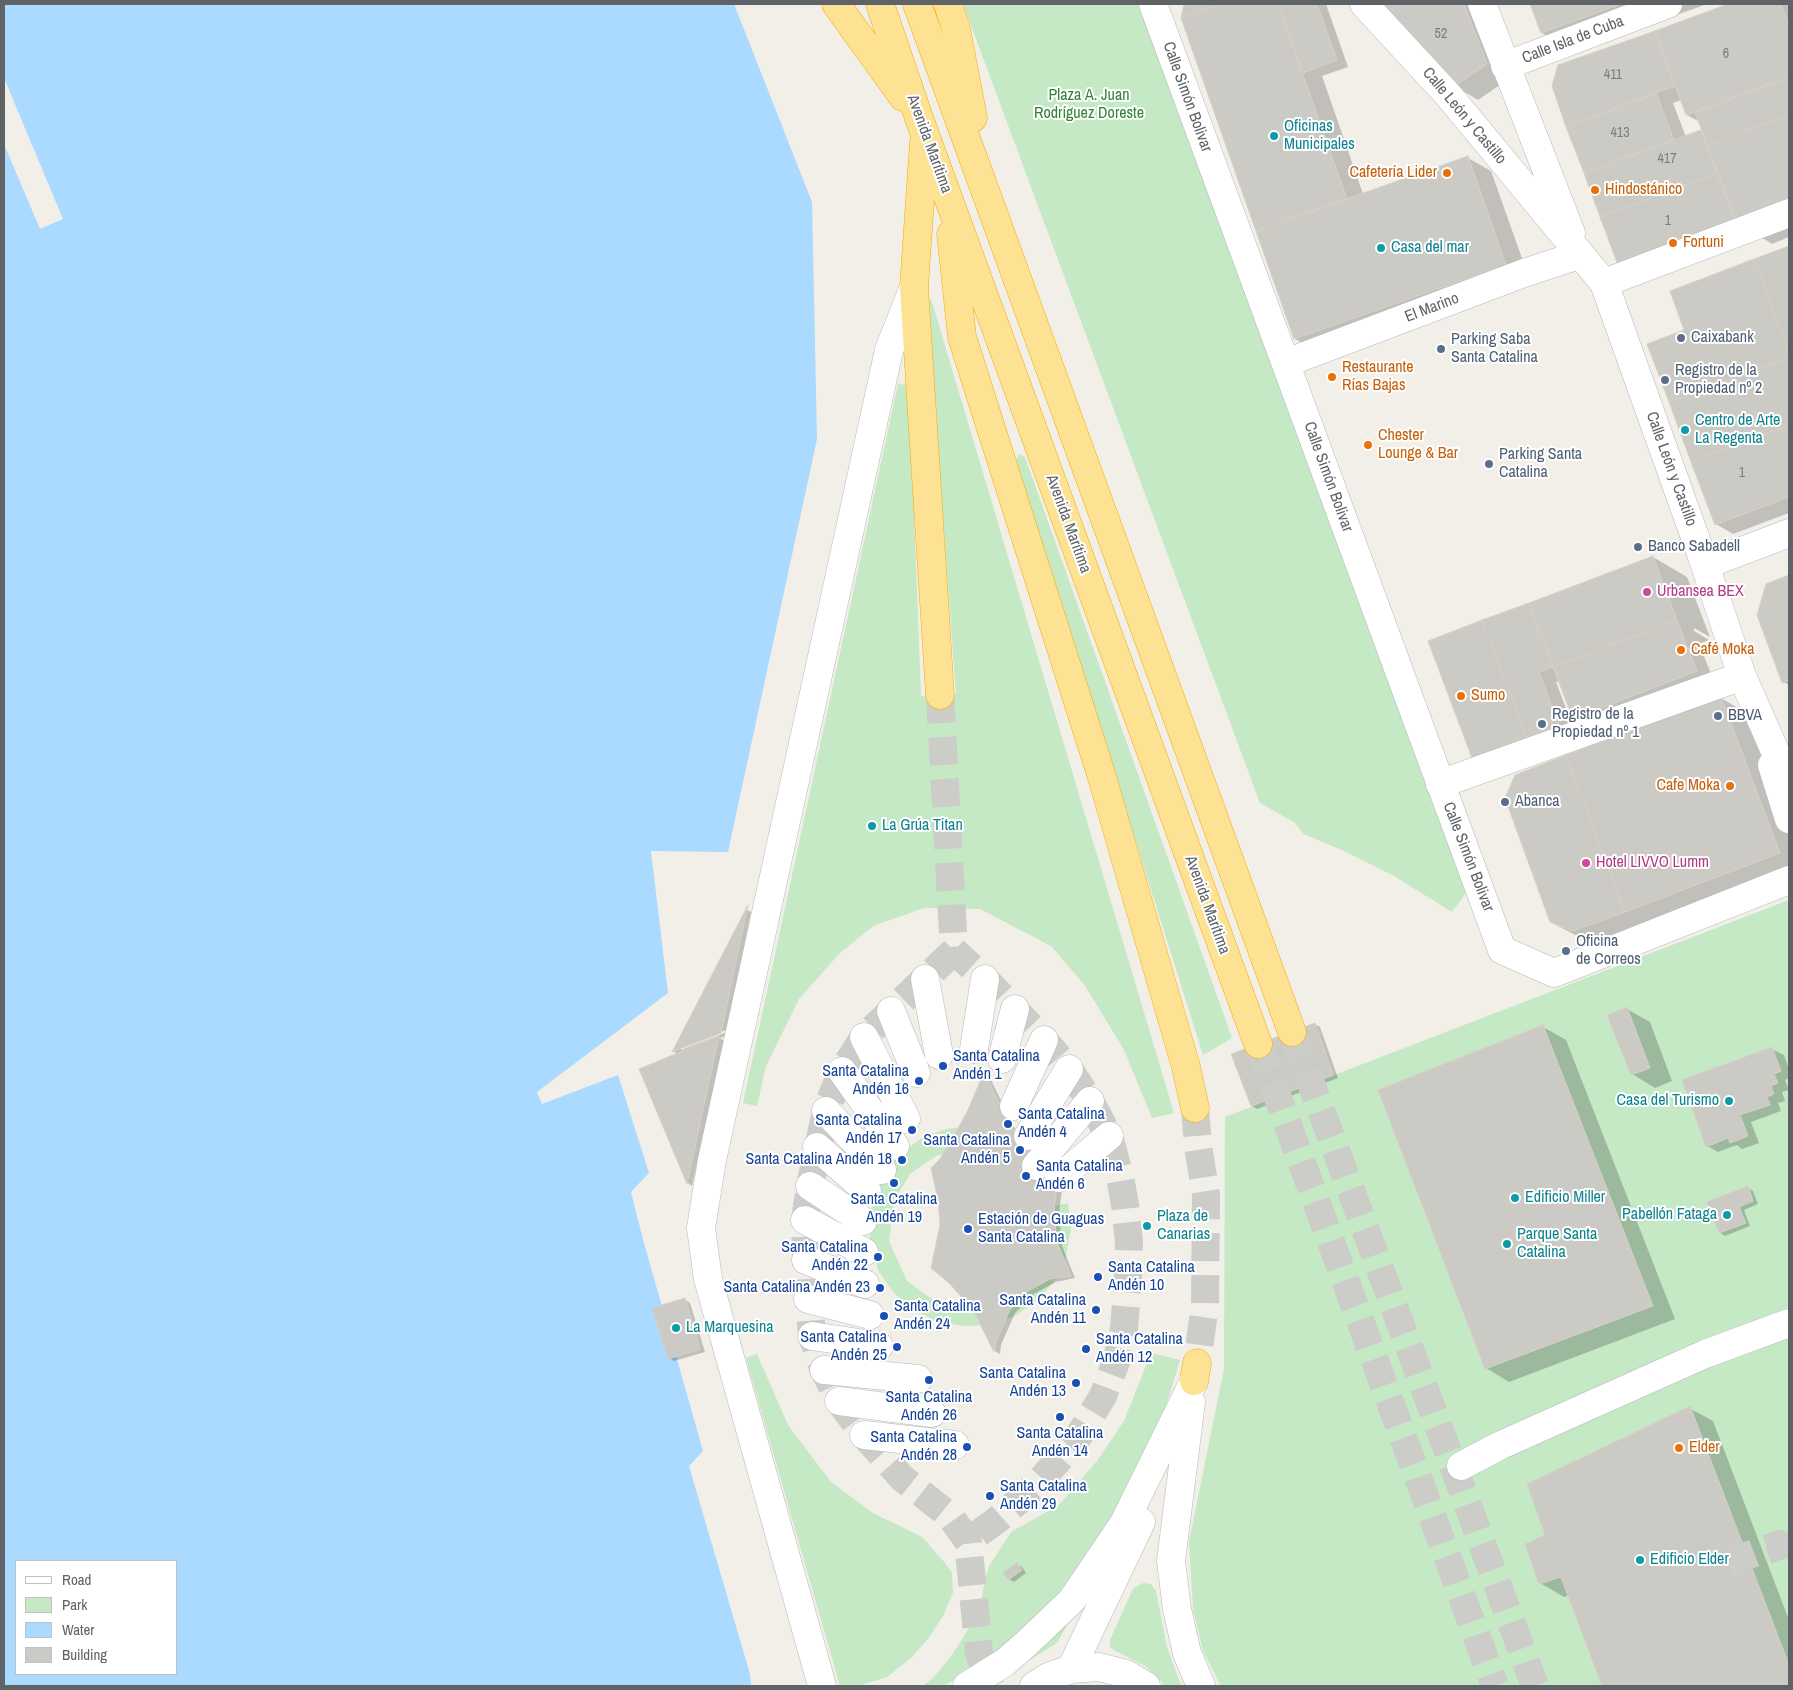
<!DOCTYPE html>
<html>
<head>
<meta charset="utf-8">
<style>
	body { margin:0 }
	#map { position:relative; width:1793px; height:1690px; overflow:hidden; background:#f1efe8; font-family:"Archivo Narrow",sans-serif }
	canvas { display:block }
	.frame { position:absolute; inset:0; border:5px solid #5f6368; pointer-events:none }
	.legend { position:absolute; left:15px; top:1560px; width:162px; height:115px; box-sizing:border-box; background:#fff; border:1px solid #bfc1c3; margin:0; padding:6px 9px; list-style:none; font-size:15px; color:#5f6368 }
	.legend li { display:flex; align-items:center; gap:10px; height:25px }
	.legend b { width:25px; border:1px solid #bfc1c3 }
</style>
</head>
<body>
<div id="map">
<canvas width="1793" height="1690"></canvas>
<div class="frame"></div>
<ul class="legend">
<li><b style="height:6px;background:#fff"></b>Road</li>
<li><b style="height:14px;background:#c5e8c5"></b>Park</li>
<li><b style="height:14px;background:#aadaff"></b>Water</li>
<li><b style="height:14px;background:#cccac5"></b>Building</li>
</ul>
</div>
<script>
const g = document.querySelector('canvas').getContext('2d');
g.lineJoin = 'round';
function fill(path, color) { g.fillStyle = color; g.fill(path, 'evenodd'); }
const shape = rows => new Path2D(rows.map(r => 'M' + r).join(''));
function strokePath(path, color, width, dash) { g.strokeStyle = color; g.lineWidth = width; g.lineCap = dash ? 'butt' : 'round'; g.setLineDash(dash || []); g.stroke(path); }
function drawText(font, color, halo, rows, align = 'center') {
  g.font = font + ' "Archivo Narrow",sans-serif'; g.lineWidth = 4; g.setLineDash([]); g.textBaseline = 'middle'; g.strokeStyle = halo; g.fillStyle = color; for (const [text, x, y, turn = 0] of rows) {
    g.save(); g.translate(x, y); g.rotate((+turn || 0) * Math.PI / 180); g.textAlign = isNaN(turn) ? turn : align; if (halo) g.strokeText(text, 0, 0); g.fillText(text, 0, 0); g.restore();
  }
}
fill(shape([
	[963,4,1140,4,1466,893,1452,912,1394,876,1346,852,1304,834,1294,822,1260,803],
	[931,300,932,302,1174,1113,1152,1118,1124,1050,1084,984,1051,946,980,909,924,908,873,926,839,954,799,999,766,1066,757,1106,743,1103,898,384,909,385,921,696,956,694,927,304,927,301],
	[1020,454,1025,457,1232,1038,1203,1055,1016,461,1017,457],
	[1789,900,1789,1686,1221,1686,1203,1651,1193,1609,1189,1542,1224,1369,1225,1117],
	[972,1126,985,1150,938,1155,911,1173,894,1200,889,1241,907,1281,939,1304,986,1307,1046,1208,1068,1203,1071,1229,1066,1256,1055,1280,1037,1301,1015,1316,990,1325,964,1326,938,1322,914,1310,894,1293,879,1272,871,1247,869,1222,874,1196,884,1173,901,1153,922,1138,946,1129],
	[1151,1353,1180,1360,1165,1409,1149,1447,1104,1532,1047,1609,1022,1632,987,1659,944,1686,923,1686,932,1679,951,1656,965,1635,982,1597,985,1579,989,1566,1011,1532,1059,1505,1097,1461,1124,1421],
	[757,1354,788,1425,831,1482,873,1513,922,1537,945,1563,952,1573,953,1593,943,1616,928,1639,911,1658,887,1677,858,1686,840,1686,746,1358],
	[1143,1583,1151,1584,1156,1591,1167,1647,1181,1686,1165,1686,1147,1667,1112,1649,1110,1646,1110,1640,1132,1591,1135,1587],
	[1073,1615,1057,1643,1010,1672,996,1686,984,1686]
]), '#c5e8c5');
fill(shape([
	[4,4,734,4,812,202,817,439,728,852,651,851,668,993,537,1092,542,1104,618,1075,649,1173,631,1192,644,1243,703,1451,689,1466,750,1674,751,1686,4,1686,4,144,40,229,63,219,4,78],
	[16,1561,176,1561,176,1674,16,1674]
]), '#aadaff');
fill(shape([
	[1185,4,1326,4,1348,67,1322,76,1363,194,1468,158,1491,171,1529,278,1319,352,1295,339,1183,18],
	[1380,4,1482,4,1510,78,1478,100,1455,86],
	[1531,4,1707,4,1674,16,1560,43,1542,33],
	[1731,4,1789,4,1789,237,1772,244,1756,234,1637,278,1655,32],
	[1681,100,1687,115,1700,122,1703,130,1686,137,1673,103],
	[1789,248,1789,513,1733,534,1716,524,1686,331,1671,292],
	[1653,557,1687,577,1710,637,1694,628,1694,631,1709,640,1699,644,1714,681,1591,728,1574,718,1560,681,1556,682,1576,735,1491,767,1473,757,1430,642],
	[1789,576,1789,685,1783,682,1767,585],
	[1721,698,1745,712,1789,830,1789,872,1597,944,1575,935,1551,922],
	[747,910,751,912,727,1032,726,1030,681,1047,681,1050,727,1032,726,1036,720,1038,724,1041,692,1186,688,1183,641,1070,679,1054,674,1052],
	[1627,1009,1650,1022,1672,1081,1655,1088,1632,1074],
	[1315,1024,1320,1027,1338,1078,1257,1109,1252,1106],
	[1543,1027,1566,1040,1675,1319,1509,1382,1486,1368],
	[1772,1049,1784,1055,1789,1070,1789,1078,1785,1080,1789,1090,1782,1092,1785,1101,1778,1103,1781,1111,1751,1122,1759,1143,1742,1149,1737,1145,1718,1152,1707,1146],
	[984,1073,989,1076,1017,1133,1062,1189,1059,1214,1062,1246,1075,1278,1056,1282,1034,1294,1015,1313,1001,1345,1000,1354,995,1351,974,1309,942,1225,941,1160,968,1112],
	[1748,1188,1753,1191,1758,1204,1744,1210,1750,1226,1725,1236,1720,1233],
	[684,1299,690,1303,705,1352,674,1361,669,1358],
	[1689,1408,1713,1421,1789,1620,1789,1686,1603,1686,1569,1595,1564,1597,1540,1583,1547,1536],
	[1017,1564,1022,1567,1026,1573,1014,1582,1009,1579]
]), '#0003');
const building = shape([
	[1184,4,1223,4,1181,18,1184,4],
	[1223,4,1278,4,1347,199,1256,231,1181,18,1223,4],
	[1278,4,1317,4,1337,60,1303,73,1278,4],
	[1378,4,1464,4,1487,64,1454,87,1378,4],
	[1530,4,1621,4,1541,33,1530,4],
	[1728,4,1781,4,1789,25,1789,77,1686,115,1655,31,1728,4],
	[1655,31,1675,86,1566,127,1552,86,1558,65,1655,31],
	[1789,77,1789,115,1707,145,1695,112,1789,77],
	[1656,93,1674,140,1584,173,1566,127,1656,93],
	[1789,115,1789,206,1737,225,1707,145,1789,115],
	[1701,130,1718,173,1600,217,1584,173,1701,130],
	[1468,156,1506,265,1294,339,1256,231,1468,156],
	[1718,173,1737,225,1619,268,1600,217,1718,173],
	[1789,246,1789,352,1754,259,1789,246],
	[1754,259,1789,352,1789,357,1669,402,1647,344,1684,330,1670,291,1754,259],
	[1789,357,1789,425,1691,462,1669,402,1789,357],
	[1789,425,1789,497,1715,525,1691,462,1789,425],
	[1653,556,1677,620,1553,667,1529,603,1653,556],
	[1789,575,1789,680,1782,683,1757,615,1766,584,1789,575],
	[1529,603,1553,667,1539,672,1559,725,1527,737,1482,620,1529,603],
	[1482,620,1527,737,1472,758,1428,641,1482,620],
	[1677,620,1697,671,1573,719,1553,667,1677,620],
	[1721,697,1780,853,1625,912,1566,755,1721,697],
	[1566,755,1625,912,1573,931,1550,922,1505,798,1515,775,1566,755],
	[748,905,721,1033,672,1052,748,905],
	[1627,1007,1650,1068,1631,1075,1607,1015,1627,1007],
	[1315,1023,1333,1075,1251,1106,1231,1054,1315,1023],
	[1543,1025,1653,1306,1485,1369,1378,1090,1543,1025],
	[719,1036,687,1184,639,1069,719,1036],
	[1772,1047,1781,1071,1774,1074,1778,1083,1771,1086,1774,1094,1767,1097,1770,1105,1740,1115,1748,1136,1730,1143,1728,1138,1706,1147,1682,1080,1772,1047],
	[984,1072,1012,1129,1051,1156,1066,1161,1057,1186,1054,1211,1057,1242,1071,1276,1050,1279,1028,1291,1010,1310,996,1342,994,1352,973,1310,949,1283,931,1268,940,1225,938,1200,931,1168,940,1159,951,1141,967,1112,984,1072],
	[1748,1186,1753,1201,1739,1207,1746,1223,1719,1233,1707,1202,1748,1186],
	[685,1298,700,1349,668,1359,652,1308,685,1298],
	[1690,1406,1789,1665,1789,1686,1602,1686,1561,1577,1539,1584,1525,1544,1545,1535,1527,1484,1690,1406],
	[1017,1562,1022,1570,1008,1580,1003,1573,1017,1562]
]);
fill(building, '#cccac5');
strokePath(building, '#d6d1c6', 1);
strokePath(shape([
	[940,695,954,951,985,979,1044,1040,1069,1069,1090,1101,1109,1136,1120,1177,1125,1205,1129,1242,1128,1278,1124,1329,1117,1359,1103,1396,1075,1442,1035,1486,997,1520,968,1541],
	[954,951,864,1037,842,1071,826,1111,810,1186,805,1220,806,1260,812,1336,824,1370,839,1401,864,1435,902,1478,950,1516,968,1541,979,1653,990,1686],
	[1195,1108,1198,1146,1206,1195,1205,1305,1197,1363],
	[1728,1563,1779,1544,1789,1571]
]), '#ccccc8', 28, [28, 14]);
strokePath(shape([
	[1292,1032,1535,1686],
	[1258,1044,1495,1686]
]), '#ccccc8', 28, [28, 14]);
const minor = shape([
	[1153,4,1502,950,1554,973,1789,880],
	[1364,4,1449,96,1604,283,1705,565,1742,676,1789,783],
	[1482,4,1571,233],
	[1505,66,1668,4],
	[1604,283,1789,213],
	[1286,363,1524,273,1579,255],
	[1705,565,1789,533],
	[1772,765,1789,819],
	[1440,784,1742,676],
	[925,979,939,1055],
	[891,1011,916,1073],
	[864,1037,906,1119],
	[974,1049,985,979],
	[1002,1059,1015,1009],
	[842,1071,895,1146],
	[1014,1106,1044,1040],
	[826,1111,882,1170],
	[1028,1136,1069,1069],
	[817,1147,867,1191],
	[1036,1166,1090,1101],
	[1059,1178,1109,1136],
	[810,1186,863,1221],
	[805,1220,864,1252],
	[806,1260,865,1284],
	[808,1299,870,1315],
	[812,1336,879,1346],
	[824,1370,918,1379],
	[839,1401,932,1413],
	[1191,1402,1171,1561,1177,1609,1187,1653,1201,1686],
	[864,1435,955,1445],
	[1461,1466,1501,1445,1705,1354,1789,1323],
	[1071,1669,1141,1522],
	[822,1686,708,1279,701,1228,712,1160,889,350,914,287],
	[967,1686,1004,1663,1026,1644,1072,1600,1124,1523,1194,1381],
	[1034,1686,1048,1677,1071,1669,1099,1667,1126,1674,1146,1686]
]);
const highway = shape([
	[836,4,903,97],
	[880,4,920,121,1258,1044],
	[917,4,1292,1032],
	[948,4,956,29,973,118],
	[924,142,914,287,940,695],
	[951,234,962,337,1101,774,1186,1067,1195,1108],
	[1194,1381,1197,1363]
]);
strokePath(minor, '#b5b8bc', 29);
strokePath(highway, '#f9ab00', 29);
strokePath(minor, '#fff', 28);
strokePath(highway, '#fde293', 28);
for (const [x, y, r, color] of [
	[1274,136,5,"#0f9aa8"],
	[1447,173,5,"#e8710a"],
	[1595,190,5,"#e8710a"],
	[1673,243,5,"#e8710a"],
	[1381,248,5,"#0f9aa8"],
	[1681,338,5,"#5c6f8a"],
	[1441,349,5,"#5c6f8a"],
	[1332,377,5,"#e8710a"],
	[1665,380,5,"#5c6f8a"],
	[1685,430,5,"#0f9aa8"],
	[1368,445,5,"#e8710a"],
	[1489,464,5,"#5c6f8a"],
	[1638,547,5,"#5c6f8a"],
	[1647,592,5,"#d1479c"],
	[1681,650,5,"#e8710a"],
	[1461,696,5,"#e8710a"],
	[1718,716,5,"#5c6f8a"],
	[1542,724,5,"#5c6f8a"],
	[1730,786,5,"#e8710a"],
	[1505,802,5,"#5c6f8a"],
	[872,826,5,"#0f9aa8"],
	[1586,863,5,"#d1479c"],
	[1566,951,5,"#5c6f8a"],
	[943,1066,5,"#1a4fb4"],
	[919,1081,5,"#1a4fb4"],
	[1729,1101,5,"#0f9aa8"],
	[1008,1124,5,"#1a4fb4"],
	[912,1130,5,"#1a4fb4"],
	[1020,1150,5,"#1a4fb4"],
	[902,1160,5,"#1a4fb4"],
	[1026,1176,5,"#1a4fb4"],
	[894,1183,5,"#1a4fb4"],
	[1515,1198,5,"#0f9aa8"],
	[1727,1215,5,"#0f9aa8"],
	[1147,1226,5,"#0f9aa8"],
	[968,1229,5,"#1a4fb4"],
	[1507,1244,5,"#0f9aa8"],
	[878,1257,5,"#1a4fb4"],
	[1098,1277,5,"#1a4fb4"],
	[880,1288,5,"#1a4fb4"],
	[1096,1310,5,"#1a4fb4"],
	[884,1316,5,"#1a4fb4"],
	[676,1328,5,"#0f9aa8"],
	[897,1347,5,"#1a4fb4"],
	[1086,1349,5,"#1a4fb4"],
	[929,1380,5,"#1a4fb4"],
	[1076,1383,5,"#1a4fb4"],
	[1060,1417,5,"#1a4fb4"],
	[967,1447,5,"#1a4fb4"],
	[1679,1448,5,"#e8710a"],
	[990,1496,5,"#1a4fb4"],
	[1640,1560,5,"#0f9aa8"]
]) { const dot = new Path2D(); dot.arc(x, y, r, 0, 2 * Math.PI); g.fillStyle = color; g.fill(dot); strokePath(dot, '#fff', 2); }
drawText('14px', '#7a7d7f', null, [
	["52",1441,34],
	["6",1726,54],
	["411",1613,75],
	["413",1620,133],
	["417",1667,159],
	["1",1668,221],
	["1",1742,473]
]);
drawText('16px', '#5f6368', '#fff', [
	["Calle Isla de Cuba",1573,40,-21],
	["Calle Simón Bolivar",1187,97,70],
	["Calle León y Castillo",1464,116,50],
	["Avenida Marítima",929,144,70],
	["El Marino",1432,308,-21],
	["Calle León y Castillo",1671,469,70],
	["Calle Simón Bolivar",1328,477,70],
	["Avenida Marítima",1068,524,70],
	["Calle Simón Bolivar",1468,857,69],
	["Avenida Marítima",1207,905,70]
]);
drawText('16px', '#348238', '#fff', [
	["Plaza A. Juan",1089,96],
	["Rodríguez Doreste",1089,114]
]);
drawText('16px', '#0d838f', '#fff', [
	["Oficinas",1284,127],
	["Municipales",1284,145],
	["Casa del mar",1391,248],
	["Centro de Arte",1695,421],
	["La Regenta",1695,439],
	["La Grúa Titan",882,826],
	["Casa del Turismo",1719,1101,"right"],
	["Edificio Miller",1525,1198],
	["Pabellón Fataga",1717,1215,"right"],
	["Plaza de",1157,1217],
	["Canarias",1157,1235],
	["Parque Santa",1517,1235],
	["Catalina",1517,1253],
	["La Marquesina",686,1328],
	["Edificio Elder",1650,1560]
], 'left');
drawText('16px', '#c56008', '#fff', [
	["Cafetería Lider",1437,173,"right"],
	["Hindostánico",1605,190],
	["Fortuni",1683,243],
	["Restaurante",1342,368],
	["Rías Bajas",1342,386],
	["Chester",1378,436],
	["Lounge & Bar",1378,454],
	["Café Moka",1691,650],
	["Sumo",1471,696],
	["Cafe Moka",1720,786,"right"],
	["Elder",1689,1448]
], 'left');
drawText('16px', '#4e5e75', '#fff', [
	["Caixabank",1691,338],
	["Parking Saba",1451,340],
	["Santa Catalina",1451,358],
	["Registro de la",1675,371],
	["Propiedad nº 2",1675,389],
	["Parking Santa",1499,455],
	["Catalina",1499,473],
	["Banco Sabadell",1648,547],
	["Registro de la",1552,715],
	["Propiedad nº 1",1552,733],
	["BBVA",1728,716],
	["Abanca",1515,802],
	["Oficina",1576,942],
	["de Correos",1576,960]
], 'left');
drawText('16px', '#b23c85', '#fff', [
	["Urbansea BEX",1657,592],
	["Hotel LIVVO Lumm",1596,863]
], 'left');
drawText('16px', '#164399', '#fff', [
	["Santa Catalina",953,1057,"left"],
	["Andén 1",953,1075,"left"],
	["Santa Catalina",909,1072],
	["Andén 16",909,1090],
	["Santa Catalina",1018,1115,"left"],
	["Andén 4",1018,1133,"left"],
	["Santa Catalina",902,1121],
	["Andén 17",902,1139],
	["Santa Catalina",1010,1141],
	["Andén 5",1010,1159],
	["Santa Catalina Andén 18",892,1160],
	["Santa Catalina",1036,1167,"left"],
	["Andén 6",1036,1185,"left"],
	["Santa Catalina",894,1200,"center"],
	["Andén 19",894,1218,"center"],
	["Estación de Guaguas",978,1220,"left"],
	["Santa Catalina",978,1238,"left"],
	["Santa Catalina",868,1248],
	["Andén 22",868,1266],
	["Santa Catalina",1108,1268,"left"],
	["Andén 10",1108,1286,"left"],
	["Santa Catalina Andén 23",870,1288],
	["Santa Catalina",1086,1301],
	["Andén 11",1086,1319],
	["Santa Catalina",894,1307,"left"],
	["Andén 24",894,1325,"left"],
	["Santa Catalina",887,1338],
	["Andén 25",887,1356],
	["Santa Catalina",1096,1340,"left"],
	["Andén 12",1096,1358,"left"],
	["Santa Catalina",1066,1374],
	["Andén 13",1066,1392],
	["Santa Catalina",929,1398,"center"],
	["Andén 26",929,1416,"center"],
	["Santa Catalina",1060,1434,"center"],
	["Andén 14",1060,1452,"center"],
	["Santa Catalina",957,1438],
	["Andén 28",957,1456],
	["Santa Catalina",1000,1487,"left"],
	["Andén 29",1000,1505,"left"]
], 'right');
</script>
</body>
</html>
